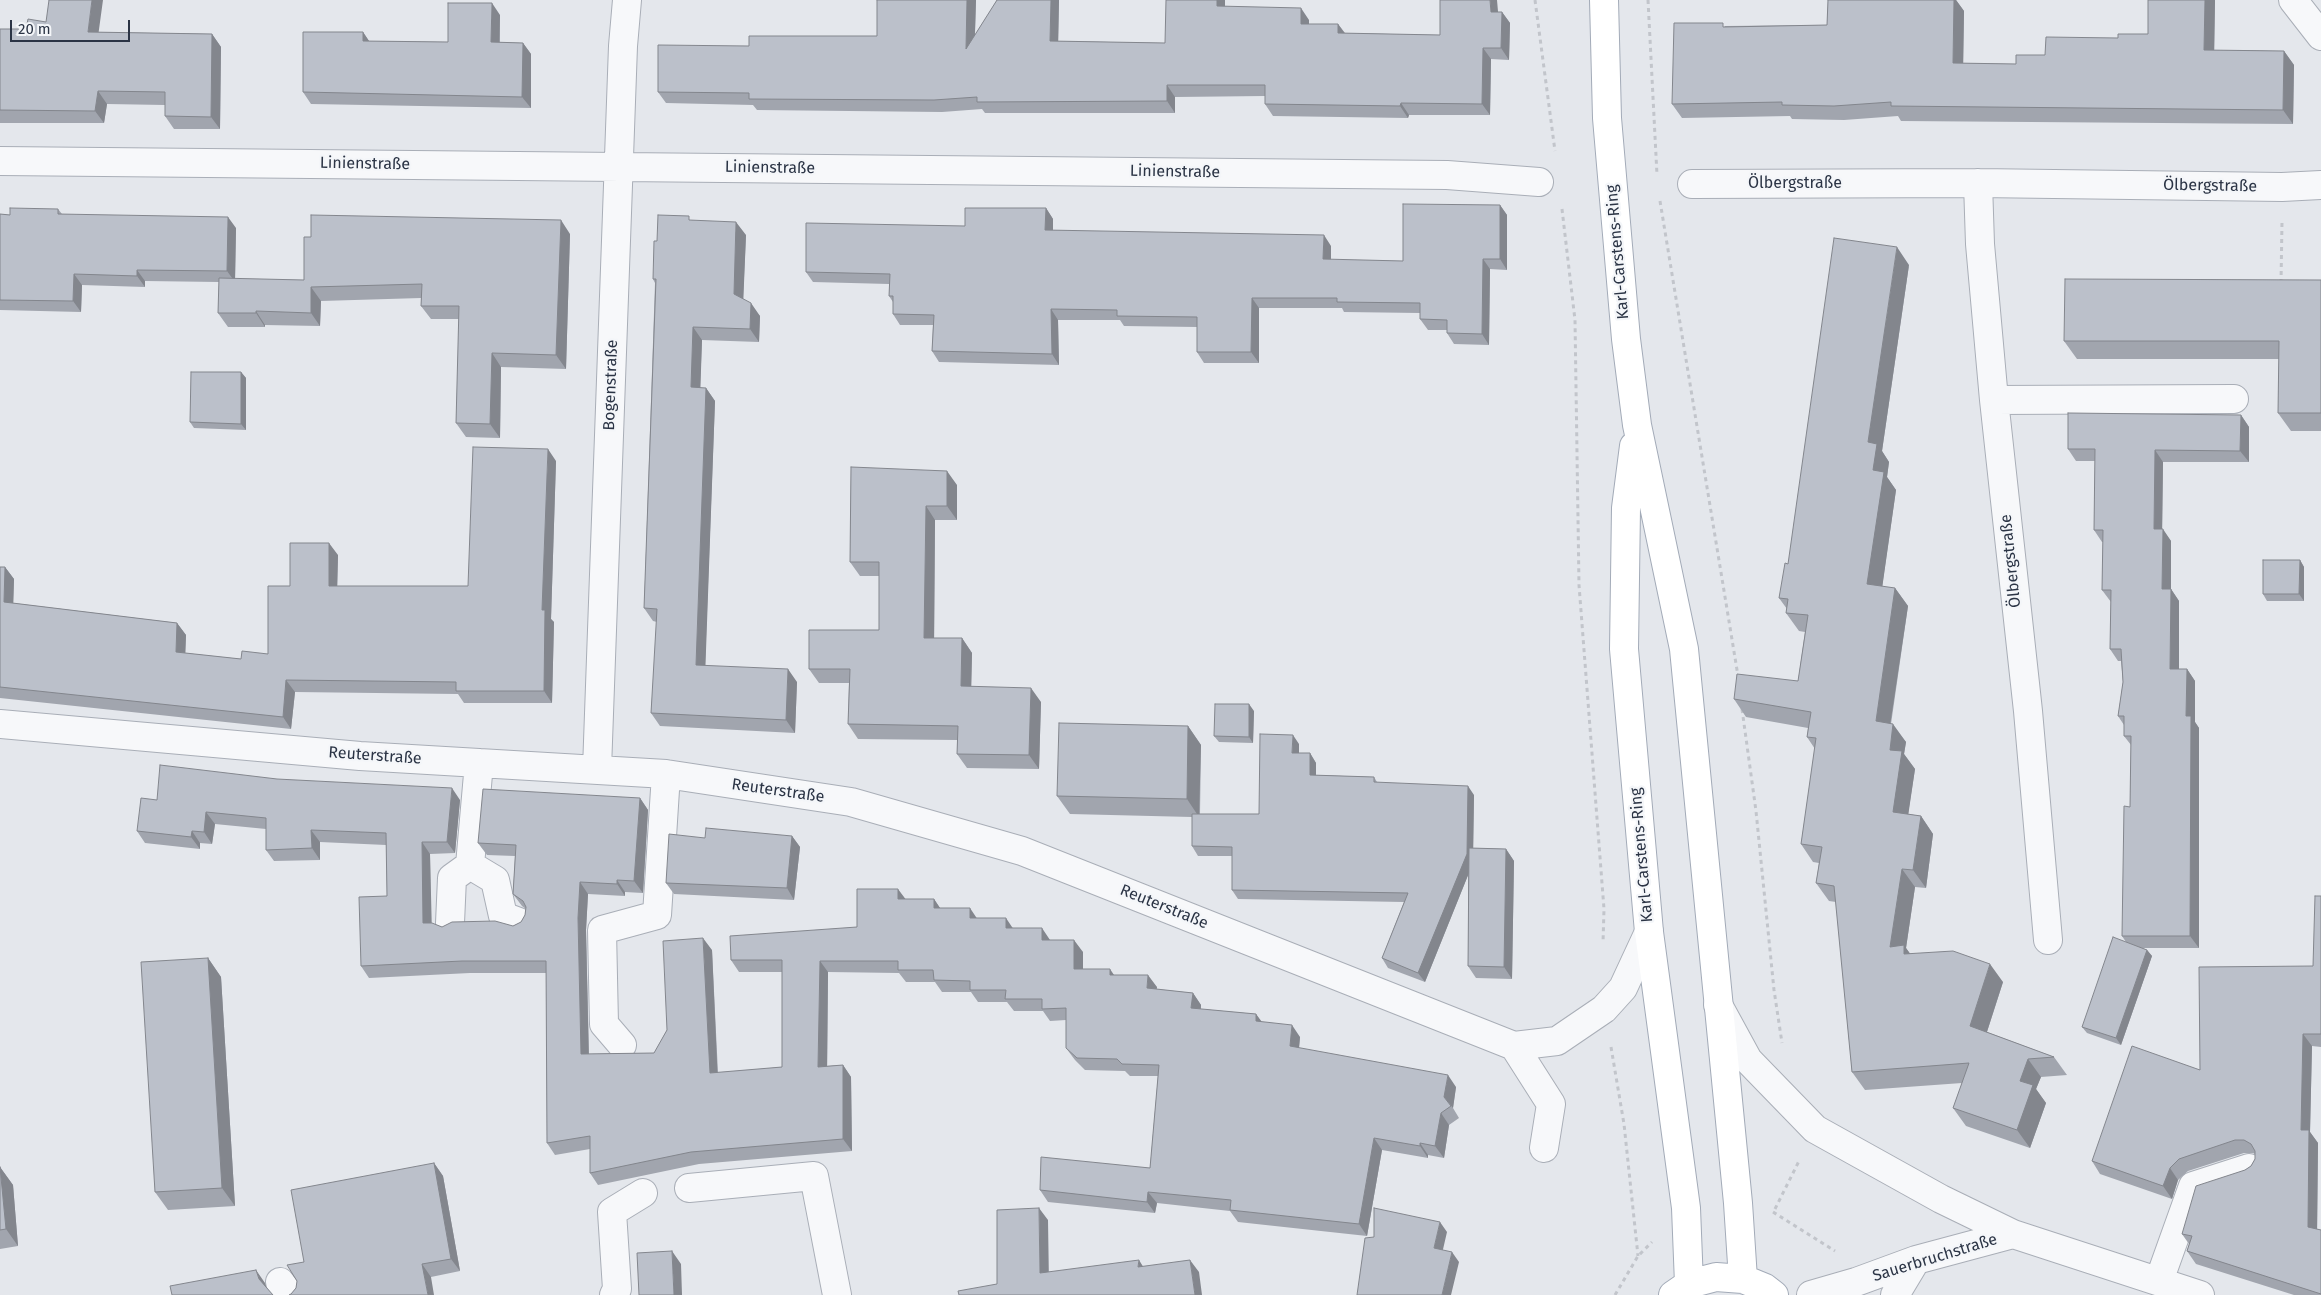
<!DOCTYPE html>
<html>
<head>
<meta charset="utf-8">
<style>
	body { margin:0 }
	#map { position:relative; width:2321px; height:1295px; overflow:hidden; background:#e4e7ec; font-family:"Fira Sans",sans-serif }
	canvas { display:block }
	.scale { position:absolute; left:10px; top:20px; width:120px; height:22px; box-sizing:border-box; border:2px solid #2b3445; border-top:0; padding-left:6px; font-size:15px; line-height:18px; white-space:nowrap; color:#2b3445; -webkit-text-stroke:4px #f4f6f9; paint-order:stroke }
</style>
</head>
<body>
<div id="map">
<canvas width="2321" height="1295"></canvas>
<div class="scale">20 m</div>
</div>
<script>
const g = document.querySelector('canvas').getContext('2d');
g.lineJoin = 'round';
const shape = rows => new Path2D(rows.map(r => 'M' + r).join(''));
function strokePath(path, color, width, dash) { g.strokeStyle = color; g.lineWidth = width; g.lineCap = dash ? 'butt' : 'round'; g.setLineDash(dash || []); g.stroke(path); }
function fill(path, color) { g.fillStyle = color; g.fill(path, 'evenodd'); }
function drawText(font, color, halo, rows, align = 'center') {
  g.font = font + ' "Fira Sans",sans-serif'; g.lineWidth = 4.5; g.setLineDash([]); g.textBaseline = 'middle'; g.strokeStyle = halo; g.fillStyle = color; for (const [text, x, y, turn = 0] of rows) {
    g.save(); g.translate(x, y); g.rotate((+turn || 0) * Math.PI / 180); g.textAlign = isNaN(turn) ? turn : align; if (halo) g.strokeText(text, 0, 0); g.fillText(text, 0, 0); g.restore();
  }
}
const minor = shape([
	[2293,0,2321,36],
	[0,161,1447,175,1539,182],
	[1978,183,1980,244,1994,400,2028,711,2048,940],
	[1692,184,1978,183,2282,187,2321,185],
	[1994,400,2234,399],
	[0,724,360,756,666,774,851,802,1022,851,1514,1046,1557,1041,1604,1009,1623,988,1649,932],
	[479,763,470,865,495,880,503,916,519,922],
	[597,769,623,46,627,0],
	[450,923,452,878,470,865],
	[1718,1005,1748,1060,1815,1129,1941,1199,2013,1234,2200,1295],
	[622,1045,604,1024,602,930,657,915,666,774],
	[1514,1046,1551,1104,1544,1148],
	[689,1188,814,1176,837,1295],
	[2159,1281,2193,1186,2249,1168],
	[280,1282,290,1295],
	[614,1295,617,1289,612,1212,643,1193],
	[1811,1295,1856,1282,1916,1260,2013,1234],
	[1895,1295,1916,1260]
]);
const major = shape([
	[1604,0,1607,118,1626,339,1637,425,1684,649,1738,1203,1743,1279],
	[1634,446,1626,508,1624,649,1649,932,1686,1208,1689,1284],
	[1673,1295,1689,1284,1716,1277,1743,1279,1765,1288,1774,1295]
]);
strokePath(minor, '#a9aeb7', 30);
strokePath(major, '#a3abb8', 30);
strokePath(shape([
	[1535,0,1555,151],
	[1648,0,1657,175],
	[1660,201,1738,676],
	[1562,209,1575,320,1579,585,1604,909,1603,943],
	[2281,283,2282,222],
	[1742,709,1756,811,1774,990,1782,1043],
	[1611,1047,1624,1124,1638,1256],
	[1775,1209,1799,1161],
	[1773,1212,1835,1251],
	[1615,1295,1638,1256,1652,1242]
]), '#c2c5cb', 3, [4, 4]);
strokePath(minor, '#f7f8fa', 28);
strokePath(major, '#fff', 28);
fill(shape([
	[877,0,976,0,975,35,997,0,1059,0,1058,41,1165,43,1225,6,1309,20,1309,24,1338,24,1345,33,1440,35,1498,12,1502,12,1510,23,1509,60,1491,59,1490,115,1409,115,1408,118,1273,116,1265,104,1265,96,1175,97,1175,113,985,113,982,109,942,112,757,110,753,105,666,103,658,92,749,46,877,36],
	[1828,0,1956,0,1964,11,1963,63,2016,64,2045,55,2118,38,2148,34,2148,0,2215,0,2214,50,2284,51,2294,65,2293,124,1901,121,1898,116,1844,120,1792,119,1790,116,1682,118,1672,104,1725,26,1827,25],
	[500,15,500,42,523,43,531,54,531,108,311,104,303,92,363,32,369,41,448,42],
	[46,22,99,32,212,34,221,47,220,129,174,129,165,116,165,105,107,104,104,123,0,123,0,29,26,29],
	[1500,205,1507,215,1507,270,1490,269,1489,345,1454,344,1447,333,1447,330,1428,330,1420,319,1420,313,1344,312,1342,308,1259,308,1259,363,1204,363,1197,352,1197,327,1124,326,1120,320,1058,320,1059,365,939,362,932,351,933,325,900,325,893,314,893,302,889,296,889,284,813,282,806,272,965,226,1046,208,1053,219,1053,230,1331,246,1331,260,1403,261],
	[58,209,62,214,236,228,235,279,304,280,570,234,566,369,501,367,500,438,466,437,456,423,459,319,431,319,421,306,421,298,321,301,320,326,265,325,265,327,228,327,218,313,219,282,145,281,145,287,82,285,81,312,0,310,0,214,10,215],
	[692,220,746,235,743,299,760,316,759,342,702,340,700,388,706,388,715,401,705,665,797,682,795,733,660,726,651,713,657,622,653,621,644,608,655,283,653,279,657,241],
	[1909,265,1882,451,1889,462,1887,477,1896,490,1882,587,1895,588,1908,606,1891,724,1906,742,1904,754,1915,769,1908,814,1921,816,1933,834,1926,888,1915,887,1906,948,1910,954,2003,982,1987,1032,2054,1057,2067,1075,2041,1077,2036,1089,2046,1103,2030,1148,1966,1126,1953,1108,1962,1083,1865,1090,1852,1072,1836,902,1829,901,1816,883,1819,863,1813,862,1801,844,1815,749,1807,737,1808,728,1746,717,1734,699,1798,681,1805,632,1799,631,1786,613,1787,609,1779,598,1788,564],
	[2321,280,2321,431,2291,431,2278,413,2279,359,2077,359,2064,341],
	[241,372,246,378,246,430,194,428,190,422],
	[2241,415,2249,427,2249,462,2163,462,2162,529,2171,541,2171,589,2179,601,2179,669,2187,669,2195,681,2195,722,2199,728,2199,948,2143,948,2147,950,2152,956,2121,1045,2087,1033,2082,1027,2126,942,2122,936,2130,807,2131,745,2124,736,2124,725,2118,716,2123,682,2121,661,2118,661,2110,649,2111,602,2102,590,2103,542,2102,542,2094,530,2095,461,2076,461,2068,449],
	[556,461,551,619,554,622,552,703,464,703,458,694,295,692,291,729,0,698,0,567,5,567,14,579,13,603,177,623,186,635,185,653,241,659,268,654,290,586,338,555,337,586,468,586],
	[851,467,957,485,957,520,935,520,934,638,962,638,972,653,971,686,1041,702,1039,769,967,768,957,754,957,740,858,739,848,724,849,683,819,683,809,669,879,630,879,576,860,576,850,562],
	[2300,560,2304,567,2304,601,2267,601,2263,594],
	[1254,711,1253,743,1219,742,1214,736],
	[1188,726,1201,745,1200,814,1259,814,1299,744,1299,753,1310,753,1316,763,1316,775,1374,777,1377,782,1474,795,1473,848,1506,849,1514,861,1512,979,1476,978,1468,966,1468,875,1425,982,1388,968,1382,958,1404,902,1238,899,1232,890,1232,856,1198,856,1192,846,1192,817,1070,814,1057,796],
	[640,798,648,810,643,893,625,892,625,896,588,894,586,930,589,1054,654,1053,712,950,718,1073,782,1067,782,972,739,972,731,960,857,927,905,899,934,899,940,908,1013,928,1050,940,1083,952,1083,969,1114,975,1157,987,1156,989,1193,993,1201,1005,1201,1009,1256,1014,1261,1022,1300,1037,1299,1048,1456,1087,1453,1108,1459,1118,1449,1125,1444,1158,1428,1155,1428,1158,1382,1150,1367,1236,1238,1222,1230,1211,1157,1203,1155,1213,1048,1202,1040,1190,1150,1168,1158,1076,1130,1076,1125,1071,1085,1070,1075,1060,1066,1048,1066,1020,1050,1021,1043,1011,1014,1011,1007,1002,978,1002,971,992,942,992,935,982,906,982,899,973,828,972,827,1066,843,1065,851,1077,852,1151,699,1164,598,1185,590,1173,590,1149,555,1155,547,1143,546,973,470,973,369,978,361,966,387,896,386,845,320,842,320,860,274,861,266,850,266,829,215,824,212,844,200,843,200,849,145,843,137,831,157,800,460,800,455,853,430,854,431,923,442,927,513,926,521,922,525,915,526,909,522,906,513,894,515,856,487,855,478,843],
	[792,836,800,847,794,900,674,894,666,883,705,838],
	[2321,896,2321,1047,2312,1046,2310,1132,2318,1143,2317,1229,2321,1230,2321,1295,2294,1295,2196,1264,2187,1251,2189,1244,2182,1234,2245,1170,2251,1166,2255,1159,2255,1154,2253,1153,2244,1153,2188,1171,2178,1180,2172,1199,2100,1174,2092,1161,2200,1070,2313,966],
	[208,958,221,977,235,1206,168,1210,155,1192],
	[434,1163,443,1176,460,1271,431,1277,291,1294,296,1288,304,1262],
	[0,1167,13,1185,18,1246,0,1249]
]), '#a1a5ae');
fill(shape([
	[92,0,103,0,97,44,88,32],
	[967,0,976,0,974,60,966,49],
	[1051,0,1059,0,1058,52,1050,41],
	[1217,0,1225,0,1225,18,1217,6],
	[1490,0,1497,0,1499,23,1491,12],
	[1954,0,1956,0,1964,11,1963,77,1953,63],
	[2205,0,2215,0,2214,65,2204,50],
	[492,3,500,15,499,54,491,42],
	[1301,8,1309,20,1309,35,1301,24],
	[1502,12,1510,23,1509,60,1501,48],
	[1338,24,1346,35,1338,33],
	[363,32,371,44,363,41],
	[212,34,221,47,220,129,211,117],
	[523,43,531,54,531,108,522,97],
	[1483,48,1491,59,1490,115,1482,104],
	[2284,51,2294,65,2293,124,2283,110],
	[1167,85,1175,97,1175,113,1167,101],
	[98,91,107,104,104,123,95,111],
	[1401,103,1409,115,1408,118,1400,106],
	[1500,205,1507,215,1507,270,1500,259],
	[1046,208,1053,219,1053,240,1045,230],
	[228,217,236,228,235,282,227,271],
	[561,220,570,234,566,369,556,355],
	[736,222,746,235,743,307,734,294],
	[1324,235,1331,246,1331,270,1323,259],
	[1897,247,1909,265,1882,451,1889,462,1887,477,1896,490,1880,603,1867,584,1873,470,1868,442],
	[1483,259,1490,269,1489,345,1482,334],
	[137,270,145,281,145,287,137,276],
	[74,274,82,285,81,312,73,301],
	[311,287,321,301,320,326,311,313],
	[1252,298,1259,308,1259,363,1251,352],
	[751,303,760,316,759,342,750,329],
	[1051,309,1058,320,1059,365,1052,354],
	[256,311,265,325,265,327,256,313],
	[693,327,702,340,700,400,691,387],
	[492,353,501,367,500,438,490,424],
	[241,372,246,378,246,430,241,424],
	[706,388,715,401,705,678,696,665],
	[2241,415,2249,427,2249,462,2240,451],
	[548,449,556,461,551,619,554,622,552,703,544,691,542,610],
	[2155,450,2163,462,2162,541,2154,529],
	[947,471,957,485,957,520,947,506],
	[926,506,935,520,934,652,924,638],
	[2163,529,2171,541,2171,601,2162,589],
	[329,543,338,555,337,598,329,586],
	[2300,560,2304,567,2304,601,2299,594],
	[5,567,14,579,13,614,4,602],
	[1895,588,1908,606,1888,739,1876,721],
	[2171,589,2179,601,2179,681,2170,669],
	[177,623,186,635,185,664,176,652],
	[962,638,972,653,971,700,961,686],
	[788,669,797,682,795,733,786,720],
	[2187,669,2195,681,2195,722,2199,728,2199,948,2190,936,2186,716],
	[286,680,295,692,291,729,283,717],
	[1031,688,1041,702,1039,769,1029,755],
	[1249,704,1254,711,1253,743,1249,737],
	[1893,724,1906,742,1904,754,1915,769,1906,830,1893,812,1890,750],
	[1188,726,1201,745,1199,817,1187,799],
	[1293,735,1299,744,1299,762,1292,753],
	[1310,753,1316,763,1316,784,1310,775],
	[1468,786,1474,795,1473,863,1425,982,1418,973],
	[452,788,460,800,455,853,447,842],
	[640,798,648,810,643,893,634,881],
	[206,812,215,824,212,844,204,832],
	[1921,816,1933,834,1926,888,1913,870],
	[311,830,320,842,320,860,312,848],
	[192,831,200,843,200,849,191,837],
	[792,836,800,847,794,900,787,888],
	[422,842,430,854,432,935,423,923],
	[1506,849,1514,861,1512,979,1504,967],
	[1902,869,1915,887,1906,948,1917,963,1890,947],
	[617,880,625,892,625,896,617,884],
	[580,882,588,894,586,930,589,1066,581,1054,578,918],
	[898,889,907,901,898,899],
	[934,899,942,911,934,908],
	[970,908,978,920,970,918],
	[1006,918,1014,930,1006,928],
	[1042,928,1050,940,1042,940],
	[703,938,712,950,718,1085,710,1073],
	[1074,940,1083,952,1083,981,1074,969],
	[2147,950,2152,956,2121,1045,2116,1038],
	[208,958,221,977,235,1206,222,1188],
	[820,961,828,972,827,1079,818,1067],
	[1990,964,2003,982,1983,1044,1970,1026],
	[1110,969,1118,981,1110,975],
	[1148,975,1157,987,1155,1000,1147,988],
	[1193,993,1201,1005,1200,1020,1191,1008],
	[1256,1014,1265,1026,1256,1021],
	[1292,1025,1300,1037,1298,1058,1290,1046],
	[2303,1034,2312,1046,2310,1132,2318,1143,2317,1239,2308,1227,2301,1130],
	[2028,1059,2041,1077,2036,1089,2046,1103,2030,1148,2017,1130,2020,1081],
	[843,1065,851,1077,852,1151,843,1139],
	[1448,1075,1456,1087,1453,1108,1444,1097],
	[1441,1113,1449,1125,1444,1158,1435,1146],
	[1374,1138,1382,1150,1367,1236,1359,1224],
	[1420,1143,1428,1155,1428,1158,1420,1146],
	[434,1163,443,1176,460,1271,451,1259],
	[0,1167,13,1185,18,1246,6,1229],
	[2170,1168,2178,1180,2172,1199,2163,1186],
	[1148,1192,1157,1203,1155,1213,1147,1202],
	[1039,1208,1048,1220,1049,1285,1040,1273],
	[1440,1222,1447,1232,1441,1258,1434,1248],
	[672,1251,681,1264,682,1295,674,1295],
	[1452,1252,1459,1262,1451,1295,1442,1295],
	[1139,1260,1147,1273,1138,1267],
	[1190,1260,1199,1272,1202,1295,1195,1295],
	[422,1264,431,1277,434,1295,428,1295],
	[256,1270,265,1283,268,1292,259,1279]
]), '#83868d');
const building = shape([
	[49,0,92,0,88,32,212,34,211,117,165,116,165,92,98,91,95,111,0,110,0,29,26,29,28,19,46,22,49,0],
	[877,0,967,0,966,49,997,0,1051,0,1050,41,1165,43,1166,0,1217,0,1217,6,1301,8,1301,24,1338,24,1338,33,1440,35,1440,0,1490,0,1491,12,1502,12,1501,48,1483,48,1482,104,1401,103,1400,106,1265,104,1265,85,1167,85,1167,101,977,102,977,97,934,100,749,99,749,93,658,92,658,45,749,46,749,36,877,36,877,0],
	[1828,0,1954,0,1953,63,2016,64,2016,55,2045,55,2046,37,2118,38,2118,34,2148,34,2148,0,2205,0,2204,50,2284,51,2283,110,1891,106,1891,102,1834,106,1782,105,1782,102,1672,104,1674,23,1723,23,1723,27,1827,25,1828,0],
	[448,3,492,3,491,42,523,43,522,97,303,92,303,32,363,32,363,41,448,42,448,3],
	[1403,204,1500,205,1500,259,1483,259,1482,334,1447,333,1447,320,1420,319,1420,303,1337,302,1337,298,1252,298,1251,352,1197,352,1197,317,1117,316,1117,310,1051,309,1052,354,932,351,934,315,893,314,893,296,889,296,890,274,806,272,806,223,965,226,965,208,1046,208,1045,230,1324,235,1323,259,1403,261,1403,204],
	[10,208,58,209,58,214,228,217,227,271,137,270,137,276,74,274,73,301,0,300,0,214,10,215,10,208],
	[311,215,561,220,556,355,492,353,490,424,456,423,459,306,421,306,422,284,311,287,311,313,256,311,256,313,218,313,219,278,304,280,304,237,311,237,311,215],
	[658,215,689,216,689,220,736,222,734,294,751,303,750,329,693,327,691,387,706,388,696,665,788,669,786,720,651,713,657,609,644,608,656,279,653,279,654,241,657,241,658,215],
	[1834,238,1897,247,1868,442,1877,444,1873,470,1884,472,1867,584,1895,588,1876,721,1893,724,1890,750,1902,751,1893,812,1921,816,1913,870,1902,869,1890,947,1904,945,1904,954,1953,951,1990,964,1970,1026,2054,1057,2028,1059,2020,1081,2033,1085,2017,1130,1953,1108,1969,1063,1852,1072,1834,886,1816,883,1822,847,1801,844,1816,738,1807,737,1811,712,1734,699,1737,674,1798,681,1808,615,1786,613,1788,599,1779,598,1785,563,1788,564,1834,238],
	[2065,279,2321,280,2321,413,2278,413,2279,341,2064,341,2065,279],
	[191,372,241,372,241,424,190,422,191,372],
	[2068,413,2241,415,2240,451,2155,450,2154,529,2163,529,2162,589,2171,589,2170,669,2187,669,2186,716,2191,716,2190,936,2122,936,2124,806,2130,807,2131,736,2124,736,2124,716,2118,716,2123,682,2121,649,2110,649,2111,590,2102,590,2103,530,2094,530,2095,449,2068,449,2068,413],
	[473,447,548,449,542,610,545,610,544,691,456,691,456,682,286,680,283,717,0,687,0,567,5,567,4,602,177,623,176,652,241,659,242,651,268,654,268,586,290,586,290,543,329,543,329,586,468,586,473,447],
	[851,467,947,471,947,506,926,506,924,638,962,638,961,686,1031,688,1029,755,957,754,958,726,848,724,850,669,809,669,809,630,879,630,879,562,850,562,851,467],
	[2263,560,2300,560,2299,594,2263,594,2263,560],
	[1215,704,1249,704,1249,737,1214,736,1215,704],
	[1059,723,1188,726,1187,799,1057,796,1059,723],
	[1260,734,1293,735,1292,753,1310,753,1310,775,1374,777,1374,782,1468,786,1467,854,1418,973,1382,958,1408,893,1232,890,1232,847,1192,846,1192,814,1259,814,1260,734],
	[160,765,277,779,452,788,447,842,422,842,423,923,432,923,442,927,452,922,495,921,513,926,521,922,525,915,526,907,523,901,513,894,516,845,478,843,483,789,640,798,634,881,617,880,617,884,580,882,578,918,581,1054,654,1053,667,1030,663,941,703,938,710,1073,782,1067,782,960,731,960,730,936,857,927,857,889,898,889,898,899,934,899,934,908,970,908,970,918,1006,918,1006,928,1042,928,1042,940,1074,940,1074,969,1110,969,1110,975,1148,975,1147,988,1193,993,1191,1008,1256,1014,1256,1021,1292,1025,1290,1046,1448,1075,1444,1097,1451,1106,1441,1113,1435,1146,1420,1143,1420,1146,1374,1138,1359,1224,1230,1210,1231,1200,1148,1192,1147,1202,1040,1190,1041,1157,1150,1168,1159,1065,1122,1064,1117,1059,1077,1058,1066,1048,1066,1008,1042,1009,1042,999,1005,999,1006,990,970,990,970,981,934,980,933,970,898,970,898,961,820,961,818,1067,843,1065,843,1139,691,1152,590,1173,590,1136,547,1143,546,961,462,961,361,966,359,897,387,896,386,833,311,830,312,848,266,850,266,818,206,812,204,832,192,831,191,837,137,831,141,798,157,800,160,765],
	[706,828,792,836,787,888,666,883,669,834,705,838,706,828],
	[1469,848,1506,849,1504,967,1468,966,1469,848],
	[2315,896,2321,896,2321,1034,2303,1034,2301,1130,2309,1130,2308,1227,2321,1230,2321,1294,2187,1251,2192,1236,2182,1234,2196,1186,2245,1170,2251,1166,2255,1159,2255,1151,2251,1144,2244,1140,2235,1140,2179,1159,2170,1168,2163,1186,2092,1161,2132,1046,2200,1070,2199,967,2313,966,2315,896],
	[2113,937,2147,950,2116,1038,2082,1027,2113,937],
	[208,958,222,1188,155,1192,141,962,208,958],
	[434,1163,451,1259,422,1264,428,1295,289,1295,291,1294,296,1288,297,1281,287,1265,304,1262,291,1190,434,1163],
	[0,1167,6,1229,0,1230,0,1167],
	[1039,1208,1040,1273,1139,1260,1138,1267,1190,1260,1195,1295,959,1295,958,1291,997,1284,997,1210,1039,1208],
	[1374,1208,1440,1222,1434,1248,1452,1252,1442,1295,1357,1295,1365,1238,1374,1237,1374,1208],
	[672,1251,674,1295,639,1295,637,1253,672,1251],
	[256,1270,259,1279,273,1295,172,1295,170,1286,256,1270]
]);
fill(building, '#bbc0ca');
strokePath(building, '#83868d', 1);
drawText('16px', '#2b3445', '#f4f6f9', [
	["Linienstraße",365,164,1],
	["Linienstraße",770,168,1],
	["Linienstraße",1175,172,1],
	["Ölbergstraße",1795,184],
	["Ölbergstraße",2210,186,1],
	["Karl-Carstens-Ring",1618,252,-95],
	["Bogenstraße",611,385,-88],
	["Ölbergstraße",2011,561,-96],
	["Reuterstraße",375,756,4],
	["Reuterstraße",778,791,8],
	["Karl-Carstens-Ring",1642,855,-95],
	["Reuterstraße",1164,907,22],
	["Sauerbruchstraße",1935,1258,-17]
]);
</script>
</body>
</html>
